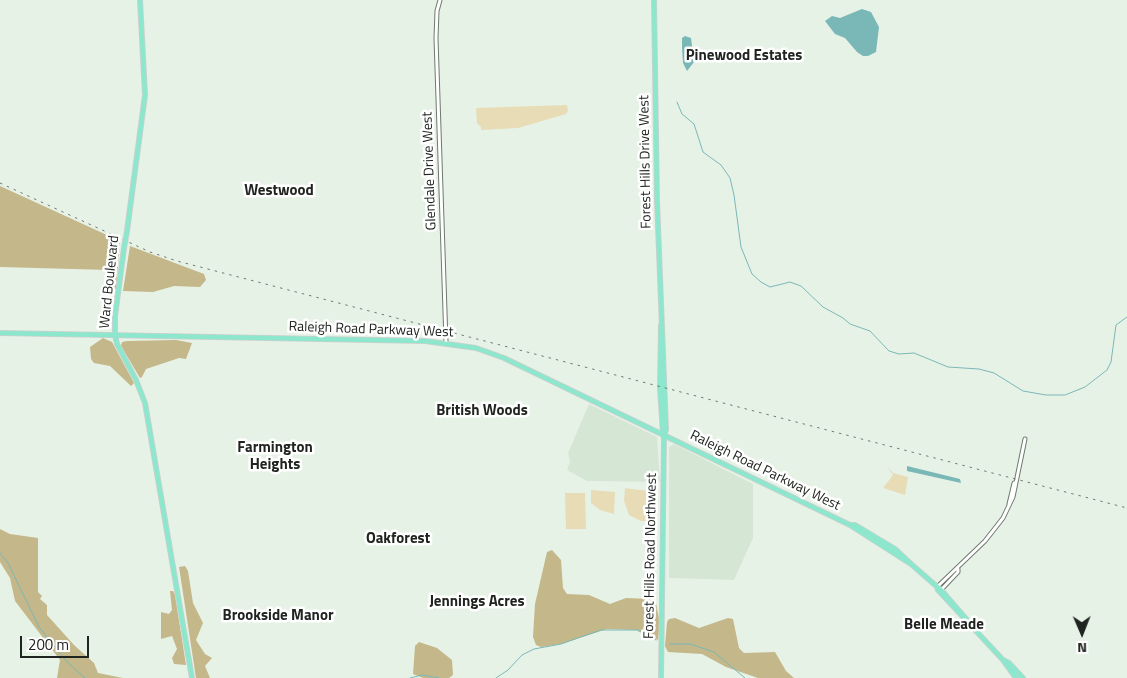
<!DOCTYPE html>
<html>
<head>
<meta charset="utf-8">
<style>
	body { margin:0 }
	#map { position:relative; width:1127px; height:678px; overflow:hidden; background:#e7f2e7; font-family:"Titillium Web",sans-serif }
	canvas { display:block }
	.north { position:absolute; left:1057px; top:608px; width:50px; height:50px; -webkit-text-stroke:4px #fff; paint-order:stroke; rotate:179deg; font-size:14px; font-weight:700; line-height:20px; text-align:center; color:#202420 }
	.north::after { content:''; display:block; margin:auto; width:18px; height:22px; background:#202420; clip-path:polygon(50% 0,100% 100%,50% 72%,0 100%) }
	.scale { position:absolute; left:20px; top:636px; width:69px; height:22px; box-sizing:border-box; border:2px solid #202420; border-top:0; padding-left:6px; font-size:15px; line-height:18px; white-space:nowrap; color:#202420; -webkit-text-stroke:4px #fff; paint-order:stroke }
</style>
</head>
<body>
<div id="map">
<canvas width="1127" height="678"></canvas>
<div class="north">N</div>
<div class="scale">200 m</div>
</div>
<script>
const g = document.querySelector('canvas').getContext('2d');
g.lineJoin = 'round';
function fill(path, color) { g.fillStyle = color; g.fill(path, 'evenodd'); }
const shape = rows => new Path2D(rows.map(r => 'M' + r).join(''));
function strokePath(path, color, width, dash) { g.strokeStyle = color; g.lineWidth = width; g.lineCap = dash ? 'butt' : 'round'; g.setLineDash(dash || []); g.stroke(path); }
function drawText(font, color, halo, rows, align = 'center') {
  g.font = font + ' "Titillium Web",sans-serif'; g.lineWidth = 5; g.setLineDash([]); g.textBaseline = 'middle'; g.strokeStyle = halo; g.fillStyle = color; for (const [text, x, y, turn = 0] of rows) {
    g.save(); g.translate(x, y); g.rotate((+turn || 0) * Math.PI / 180); g.textAlign = isNaN(turn) ? turn : align; if (halo) g.strokeText(text, 0, 0); g.fillText(text, 0, 0); g.restore();
  }
}
fill(shape([
	[589,404,657,437,660,482,587,481,567,470,570,462,568,453],
	[674,444,753,484,753,538,734,580,669,578,669,447]
]), '#d6e6d5');
fill(shape([
	[567,105,568,111,566,114,518,128,481,130,481,127,477,123,476,108],
	[886,465,893,473,908,477,905,495,883,488,893,475],
	[625,488,655,492,655,521,641,521,629,515,624,501],
	[591,490,615,492,614,514,600,510,591,503],
	[565,493,585,493,586,529,566,529]
]), '#e7dcb5');
fill(shape([
	[0,186,120,241,116,289,108,289,109,270,0,267],
	[130,246,204,274,206,280,200,287,174,286,153,292,123,291],
	[103,338,112,342,134,383,131,386,110,366,94,363,91,359,90,347],
	[176,340,192,343,186,359,179,358,146,369,142,377,140,378,121,346,122,342,127,341],
	[0,529,10,534,38,538,38,592,42,596,40,599,47,605,47,615,74,645,94,663,98,673,123,678,57,678,60,660,15,601,10,578,0,562],
	[552,550,561,560,563,588,567,594,589,595,610,604,626,598,650,599,656,603,660,624,658,640,637,630,607,629,561,644,541,647,536,645,533,637,535,604,547,552],
	[185,566,188,571,193,603,203,623,196,640,205,654,212,658,205,666,210,678,196,678,179,567],
	[170,591,173,591,175,595,186,665,174,664,172,658,177,649,172,636,161,639,161,612,169,614,172,610],
	[675,618,699,628,728,618,733,619,739,648,744,653,775,652,786,671,794,678,758,678,726,667,702,654,668,652,665,646,667,622,669,619],
	[419,642,437,648,452,660,453,675,449,678,423,678,413,674,415,646]
]), '#c4b789');
fill(shape([
	[862,9,871,12,879,27,876,52,868,56,863,56,857,52,845,38,835,34,825,21,832,16,840,18],
	[685,36,691,38,694,62,687,71,683,63,682,47,682,38],
	[907,466,960,479,961,483,907,471]
]), '#7ab7b7');
strokePath(shape([
	[677,102,682,114,694,124,703,152,721,165,730,178,734,195,741,247,752,274,761,282,770,287,790,282,801,286,823,307,843,318,850,324,870,331,889,351,899,354,914,353,948,367,979,369,994,373,1023,391,1046,395,1065,395,1085,387,1107,370,1111,362,1116,325,1127,317],
	[0,553,8,563,39,627,68,663,85,678],
	[670,644,690,644,714,652,745,678],
	[410,678,422,675,439,678],
	[496,678,508,670,522,655,534,649,561,644,601,630,637,630,656,640]
]), '#7ab7b7', 1);
const minor = shape([
	[440,0,437,11,436,38,446,342],
	[1009,504,1014,483],
	[937,587,985,541,1003,518,1013,497,1025,439],
	[940,591,958,572,958,569]
]);
const major = shape([
	[654,0,657,200,666,430,664,435,661,678],
	[127,231,145,95,140,0],
	[124,248,115,316,115,335,117,344,136,380,145,403,192,678],
	[661,325,660,388,663,434],
	[0,333,425,341,476,348,504,358,850,525,855,525,895,549,911,564],
	[850,525,911,564,942,591,973,627],
	[938,590,1003,660,1016,678],
	[1003,660,1009,663,1023,678]
]);
strokePath(minor, '#6f796f', 5);
strokePath(major, '#cecfce', 6);
strokePath(minor, '#fff', 3);
strokePath(major, '#8de7cd', 4.5);
strokePath(shape([
	[0,183,150,252,177,261,1127,508]
]), '#717871', 1, [2.5, 5]);
const majorBridge = shape([
	[124,248,127,231]
]);
strokePath(majorBridge, '#cecfce', 6, []);
strokePath(majorBridge, '#8de7cd', 4.5);
drawText('14px', '#202420', '#fff', [
	["Forest Hills Drive West",646,162,-91],
	["Glendale Drive West",430,171,-92],
	["Ward Boulevard",110,282,-84],
	["Raleigh Road Parkway West",371,330,2],
	["Raleigh Road Parkway West",765,471,26],
	["Forest Hills Road Northwest",651,556,-89]
]);
drawText('bold 15px', '#202420', '#fff', [
	["Pinewood Estates",744,56],
	["Westwood",279,191],
	["British Woods",482,411],
	["Farmington",275,448],
	["Heights",275,465],
	["Oakforest",398,539],
	["Jennings Acres",477,602],
	["Brookside Manor",278,616],
	["Belle Meade",944,625]
]);
</script>
</body>
</html>
